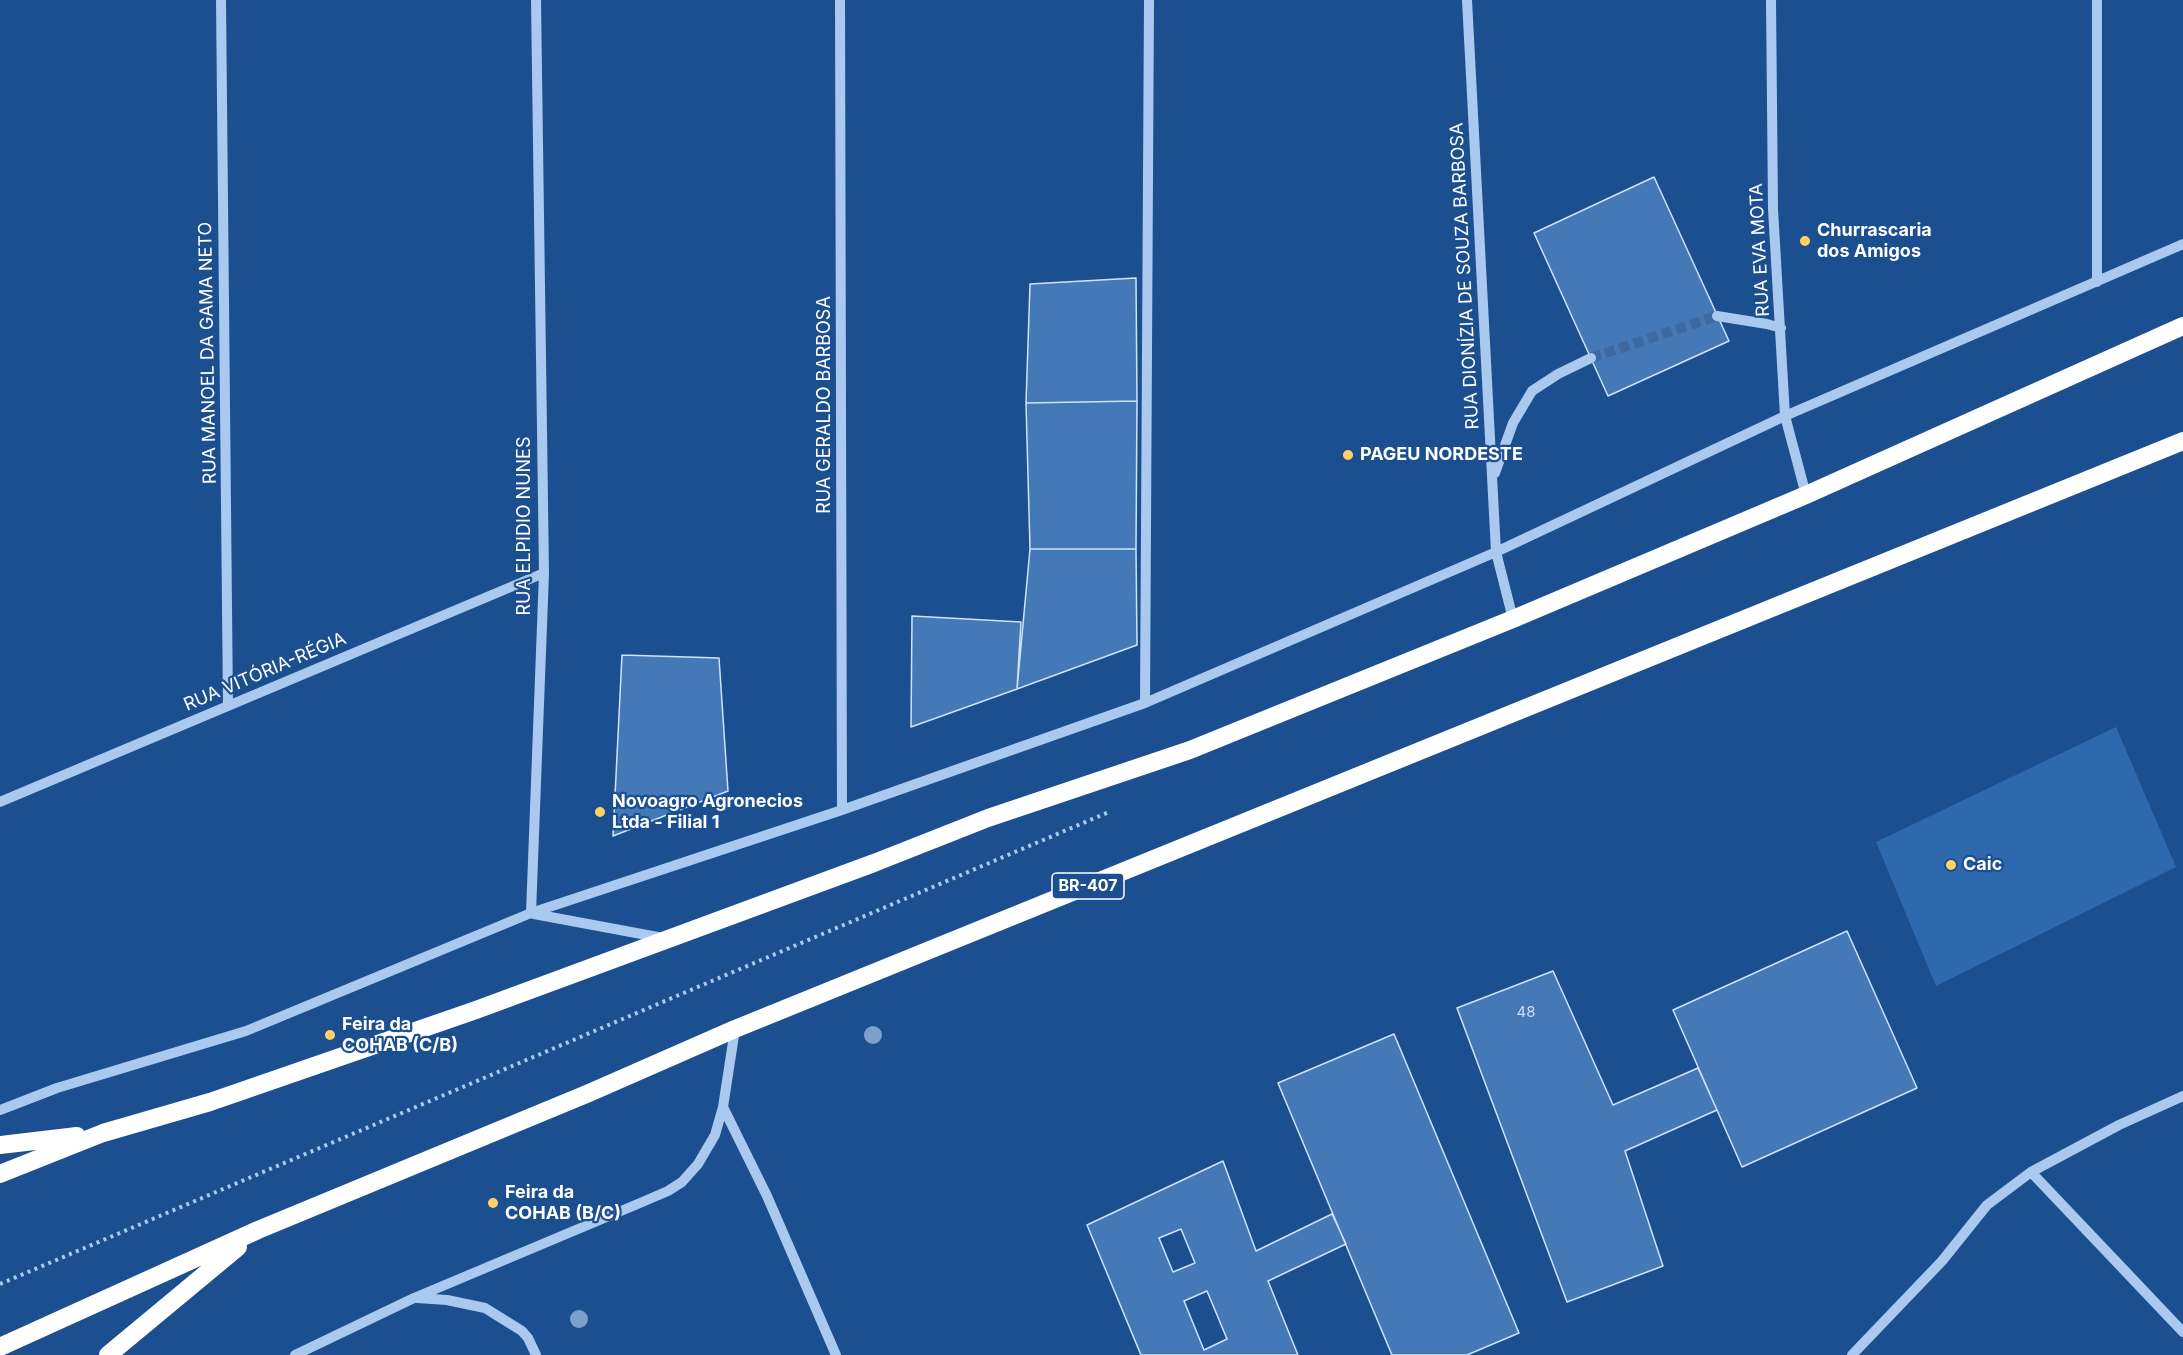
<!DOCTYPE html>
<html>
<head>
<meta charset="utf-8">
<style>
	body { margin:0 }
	canvas { display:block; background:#1b4f8f }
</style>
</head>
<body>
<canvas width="2183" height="1355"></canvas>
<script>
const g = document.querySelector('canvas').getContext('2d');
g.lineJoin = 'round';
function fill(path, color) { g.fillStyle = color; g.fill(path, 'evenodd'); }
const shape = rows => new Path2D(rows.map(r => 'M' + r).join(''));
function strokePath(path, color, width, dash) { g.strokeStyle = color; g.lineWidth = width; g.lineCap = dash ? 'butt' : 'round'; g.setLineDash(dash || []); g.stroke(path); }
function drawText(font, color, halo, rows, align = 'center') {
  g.font = font + ' Inter,sans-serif'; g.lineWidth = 4.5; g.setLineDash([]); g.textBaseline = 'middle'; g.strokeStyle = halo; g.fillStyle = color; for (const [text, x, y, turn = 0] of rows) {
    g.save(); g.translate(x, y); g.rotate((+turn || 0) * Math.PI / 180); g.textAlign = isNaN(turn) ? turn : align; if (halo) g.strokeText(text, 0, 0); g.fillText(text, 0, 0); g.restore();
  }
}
fill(shape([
	[2116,727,2176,867,1936,986,1876,842]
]), '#2e69ad');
const building = shape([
	[1654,177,1729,341,1608,396,1534,233,1654,177],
	[1136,278,1137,401,1026,403,1030,284,1136,278],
	[1137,401,1136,549,1030,549,1026,403,1137,401],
	[1030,549,1136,549,1137,645,1017,689,1030,549],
	[912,616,1021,622,1017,689,911,727,912,616],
	[622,655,719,658,728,791,613,836,622,655],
	[1847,931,1917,1088,1742,1167,1673,1010,1847,931],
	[1553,971,1613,1105,1698,1068,1717,1110,1625,1151,1663,1266,1567,1302,1457,1008,1553,971],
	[1394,1034,1519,1333,1467,1355,1392,1355,1278,1083,1394,1034],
	[1223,1161,1256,1251,1332,1214,1346,1244,1268,1281,1298,1355,1141,1355,1087,1225,1223,1161],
	[1181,1229,1195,1263,1173,1272,1159,1238,1181,1229],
	[1207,1291,1227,1339,1204,1350,1184,1301,1207,1291]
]);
fill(building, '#4478b7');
strokePath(building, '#cfe3fa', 1.5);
strokePath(shape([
	[1591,358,1717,316]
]), '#3d69a0', 10, [10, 5]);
strokePath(shape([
	[0,1284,1109,812]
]), '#a9c9ee', 4, [3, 4.5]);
strokePath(shape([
	[221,0,228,706],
	[840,0,842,810],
	[1467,0,1496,552,1513,619],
	[1771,0,1773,209,1785,416,1806,495],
	[2097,282,2097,0],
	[1717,316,1767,324,1781,328],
	[1495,473,1513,423,1532,391,1558,374,1591,358],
	[1145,703,1149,0],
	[0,802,544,573],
	[531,913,544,573,536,0],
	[534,914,663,938],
	[723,1107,767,1196,836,1355],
	[0,1110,57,1088,246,1031,531,913,842,810,1145,703,1496,552,1785,416,2183,244],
	[2031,1172,2183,1332],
	[417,1298,447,1300,485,1308,522,1331,528,1338,536,1355],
	[295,1355,414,1298,640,1203,668,1191,682,1182,698,1164,715,1135,723,1107,735,1029],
	[1852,1355,1942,1261,1987,1205,2031,1172,2119,1125,2183,1096]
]), '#a9c9ee', 10);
strokePath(shape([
	[0,1145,77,1136],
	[0,1174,103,1133,210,1102,476,1010,874,863,988,818,1190,750,1513,619,1806,495,2183,326],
	[0,1347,258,1230,589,1093,735,1029,2183,441],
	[108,1355,238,1247]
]), '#fff', 18);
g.fillStyle = '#7ea0ca';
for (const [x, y] of [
	[873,1035],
	[579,1319]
]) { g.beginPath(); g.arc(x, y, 9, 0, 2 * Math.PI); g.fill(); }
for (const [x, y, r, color] of [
	[1805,241,6,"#ffd166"],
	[1348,455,6,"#ffd166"],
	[600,812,6,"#ffd166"],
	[1951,865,6,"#ffd166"],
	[330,1035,6,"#ffd166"],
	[493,1203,6,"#ffd166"]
]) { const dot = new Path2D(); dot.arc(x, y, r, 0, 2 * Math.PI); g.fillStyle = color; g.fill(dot); strokePath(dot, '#1b4f8f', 2); }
drawText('15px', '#d0dded', null, [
	["48",1526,1012]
]);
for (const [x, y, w] of [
	[1088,886,72]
]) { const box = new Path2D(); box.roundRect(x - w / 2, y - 13, w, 26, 4.5); g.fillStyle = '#1b4f8f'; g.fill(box); strokePath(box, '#fff', 1.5); }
drawText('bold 16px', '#fff', null, [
	["BR-407",1088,886]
]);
drawText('bold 18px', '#fff', '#1b4f8f', [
	["Churrascaria",1817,231],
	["dos Amigos",1817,252],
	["PAGEU NORDESTE",1360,455],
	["Novoagro Agronecios",612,802],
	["Ltda - Filial 1",612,823],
	["Caic",1963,865],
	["Feira da",342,1025],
	["COHAB (C/B)",342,1046],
	["Feira da",505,1193],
	["COHAB (B/C)",505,1214]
], 'left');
drawText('18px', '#fff', '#1b4f8f', [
	["RUA EVA MOTA",1760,250,-93],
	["RUA DIONÍZIA DE SOUZA BARBOSA",1465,276,-93],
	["RUA MANOEL DA GAMA NETO",208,353,-91],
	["RUA GERALDO BARBOSA",825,405,-90],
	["RUA ELPIDIO NUNES",525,526,-90],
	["RUA VITÓRIA-RÉGIA",265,672,-23]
]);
</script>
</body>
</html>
